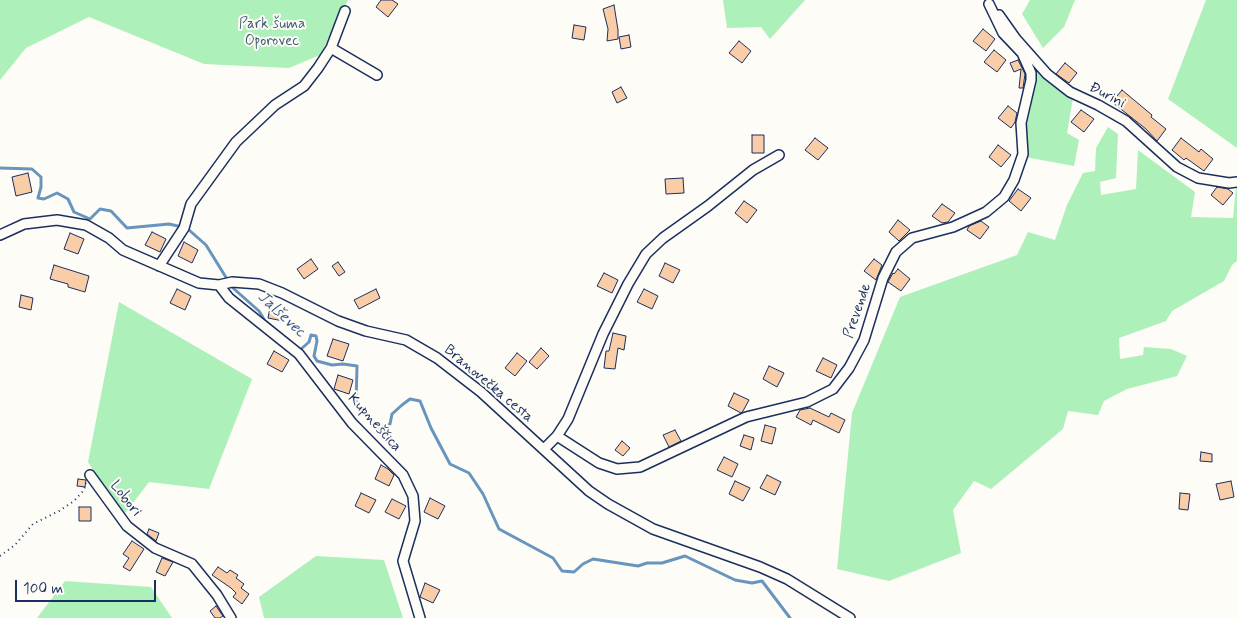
<!DOCTYPE html>
<html>
<head>
<meta charset="utf-8">
<style>
	body { margin:0 }
	#map { position:relative; width:1237px; height:618px; overflow:hidden; background:#fdfcf7; font-family:Mynerve,sans-serif }
	canvas { display:block }
	.scale { position:absolute; left:15px; top:580px; width:141px; height:22px; box-sizing:border-box; border:2px solid #1b2f5e; border-top:0; padding-left:6px; font-size:15px; line-height:18px; white-space:nowrap; color:#1b2f5e; -webkit-text-stroke:4px #fdfcf7; paint-order:stroke }
</style>
</head>
<body>
<div id="map">
<canvas width="1237" height="618"></canvas>
<div class="scale">100 m</div>
</div>
<script>
const g = document.querySelector('canvas').getContext('2d');
g.lineJoin = 'round';
function fill(path, color) { g.fillStyle = color; g.fill(path, 'evenodd'); }
const shape = rows => new Path2D(rows.map(r => 'M' + r).join(''));
function strokePath(path, color, width, dash) { g.strokeStyle = color; g.lineWidth = width; g.lineCap = dash ? 'butt' : 'round'; g.setLineDash(dash || []); g.stroke(path); }
function drawText(font, color, halo, rows, align = 'center') {
  g.font = font + ' Mynerve,sans-serif'; g.lineWidth = 4; g.setLineDash([]); g.textBaseline = 'middle'; g.strokeStyle = halo; g.fillStyle = color; for (const [text, x, y, turn = 0] of rows) {
    g.save(); g.translate(x, y); g.rotate((+turn || 0) * Math.PI / 180); g.textAlign = isNaN(turn) ? turn : align; if (halo) g.strokeText(text, 0, 0); g.fillText(text, 0, 0); g.restore();
  }
}
fill(shape([
	[0,0,348,0,320,55,289,68,204,64,89,17,26,48,0,80],
	[723,0,805,0,770,39,761,27,727,28],
	[1030,0,1075,0,1064,27,1043,48,1022,14],
	[1206,0,1237,0,1237,148,1168,99],
	[1036,68,1073,98,1067,133,1079,140,1074,166,1025,157,1025,133],
	[1108,127,1118,134,1116,178,1100,182,1101,195,1136,189,1138,150,1195,192,1191,217,1233,218,1236,187,1237,187,1237,261,1232,265,1224,281,1172,311,1166,321,1119,338,1120,359,1143,355,1144,347,1171,349,1187,356,1177,376,1127,389,1104,401,1098,415,1068,411,1063,429,991,489,974,481,953,510,961,553,889,581,837,569,852,413,900,297,1017,255,1028,232,1055,240,1067,205,1083,173,1095,171,1096,148],
	[119,302,252,379,209,489,149,482,123,516,88,462],
	[316,556,384,560,403,618,264,618,259,597],
	[65,581,151,587,172,618,37,618]
]), '#adf0ba');
strokePath(shape([
	[0,168,32,169,41,177,41,187,38,198,44,199,57,193,68,199,74,212,90,219,100,209,111,211,127,228,169,224,182,227],
	[189,230,206,245,227,279],
	[233,288,259,311,265,321,289,341],
	[298,348,300,350,309,342,311,335,316,336,317,341,314,356,317,361,332,365,343,364,357,366,356,403,367,415,372,426,382,429,390,424,392,414,402,405,410,399,420,401,431,428,450,464,469,473,483,494,499,529,553,558,562,571,574,572,583,564,593,559,638,566,647,563,662,563,685,556,735,580,752,583,762,581,790,618]
]), '#6895bd', 3);
const building = shape([
	[381,0,392,0,398,4,388,17,376,7,381,0],
	[614,5,618,30,618,39,607,41,608,29,603,9,614,5],
	[574,25,586,27,584,40,572,38,574,25],
	[983,29,995,39,986,51,973,41,983,29],
	[629,35,631,47,621,49,619,37,629,35],
	[739,41,751,51,742,63,729,53,739,41],
	[994,50,1006,60,997,72,984,62,994,50],
	[1018,60,1025,74,1023,88,1019,88,1021,69,1014,72,1010,63,1018,60],
	[1065,63,1077,73,1069,83,1056,74,1065,63],
	[621,87,627,98,617,103,612,92,621,87],
	[1122,90,1152,115,1151,117,1166,129,1157,141,1146,129,1112,102,1122,90],
	[1008,106,1017,113,1015,122,1011,128,998,118,1008,106],
	[1081,110,1094,119,1084,132,1071,122,1081,110],
	[752,135,764,135,764,153,752,153,752,135],
	[815,138,828,148,818,160,805,150,815,138],
	[1181,138,1199,152,1201,149,1213,159,1204,171,1186,158,1184,160,1172,150,1181,138],
	[998,145,1011,155,1001,167,989,157,998,145],
	[28,173,32,192,16,196,12,177,28,173],
	[683,178,684,193,666,194,665,179,683,178],
	[1217,187,1228,189,1233,193,1223,205,1211,195,1217,187],
	[1018,189,1031,198,1021,211,1009,201,1018,189],
	[744,201,757,210,747,223,735,213,744,201],
	[942,204,955,213,948,222,942,223,932,216,942,204],
	[898,220,910,230,899,241,889,232,898,220],
	[981,221,989,227,980,239,967,230,969,226,981,221],
	[152,232,166,239,160,252,145,245,152,232],
	[70,233,84,239,78,254,64,249,70,233],
	[184,242,198,250,192,263,178,256,184,242],
	[311,259,318,269,304,279,297,269,311,259],
	[874,259,882,265,876,280,864,271,874,259],
	[338,262,345,272,339,276,332,266,338,262],
	[665,263,680,270,673,283,659,276,665,263],
	[54,265,89,276,85,292,68,287,68,284,50,279,54,265],
	[898,269,910,279,901,291,888,282,893,273,894,274,898,269],
	[604,273,618,280,612,293,597,286,604,273],
	[177,289,191,296,185,310,170,303,177,289],
	[376,289,380,298,359,309,354,300,376,289],
	[644,289,658,296,652,309,637,302,644,289],
	[21,295,33,298,31,310,19,307,21,295],
	[270,308,285,310,283,321,268,318,270,308],
	[613,333,626,336,624,350,618,348,615,369,604,368,606,351,609,351,613,333],
	[333,339,349,344,343,361,327,356,333,339],
	[541,348,549,356,537,369,529,362,541,348],
	[274,351,289,360,282,372,267,364,274,351],
	[517,353,527,361,515,376,505,368,517,353],
	[823,358,837,365,831,378,816,371,823,358],
	[769,366,784,373,777,387,763,379,769,366],
	[338,375,353,380,349,394,334,389,338,375],
	[734,393,749,400,743,411,741,413,728,406,734,393],
	[810,408,829,417,831,413,845,420,839,433,813,420,811,425,796,417,800,410,810,408],
	[765,425,776,428,772,444,761,441,765,425],
	[675,430,681,441,669,447,663,435,675,430],
	[744,435,754,438,751,450,740,446,744,435],
	[622,441,630,448,623,456,615,450,622,441],
	[1201,452,1212,454,1212,462,1200,461,1201,452],
	[724,457,738,464,732,477,717,470,724,457],
	[381,465,388,469,394,475,389,486,375,479,381,465],
	[767,475,781,482,775,495,760,488,767,475],
	[78,479,86,480,85,487,77,486,78,479],
	[735,481,750,488,743,501,729,494,735,481],
	[1231,481,1234,497,1220,500,1216,484,1231,481],
	[361,493,376,500,369,513,355,506,361,493],
	[1180,493,1190,494,1188,510,1179,509,1180,493],
	[430,498,445,506,438,519,424,512,430,498],
	[392,499,406,506,399,519,385,512,392,499],
	[79,507,91,507,91,521,79,521,79,507],
	[149,529,159,533,156,541,147,534,149,529],
	[132,541,144,549,130,571,123,567,129,558,123,554,132,541],
	[162,558,173,562,165,576,156,572,162,558],
	[218,567,227,573,230,570,238,575,236,578,244,584,241,588,249,594,242,604,233,597,236,593,231,588,212,575,218,567],
	[425,583,440,590,433,603,420,597,425,583],
	[216,606,223,616,220,618,215,618,210,611,216,606]
]);
fill(building, '#f8cda7');
strokePath(building, '#1b2f5e', 1);
const minor = shape([
	[999,15,1016,39,1047,74,1070,92,1098,105,1126,121,1177,167,1198,178,1229,183,1237,182],
	[331,48,377,75],
	[0,235,24,224,57,220,86,225,109,238,123,250,199,283,219,285,232,282,259,284,282,293,338,321,366,331,406,340,437,358,481,392,589,491,608,504,653,529,760,567,787,579,850,618],
	[159,266,184,228,191,204,236,142,275,105,304,86,318,68,331,48,345,11],
	[219,285,229,298,299,354,352,423,403,475,413,496,415,521,403,561,420,618],
	[557,436,568,419,603,334,628,284,646,254,663,238,708,206,753,170,779,155],
	[544,449,557,436,599,463,617,469,640,467,746,417,807,402,833,389,849,368,864,340,883,278,896,252,912,238,953,227,986,212,1004,197,1014,180,1023,154,1021,123,1031,80,1031,73,1022,53,1003,33,989,4],
	[90,475,127,526,155,548,192,564,217,595,231,618]
]);
strokePath(minor, '#1b2f5e', 12);
strokePath(shape([
	[0,556,15,545,33,524,59,511,74,501,84,490,86,483]
]), '#1b2f5e', 2, [1, 4]);
strokePath(minor, '#fdfcf7', 9);
drawText('15px', '#405f75', '#fdfcf7', [
	["Park šuma",272,25],
	["Oporovec",272,42]
]);
drawText('15px', '#1b2f5e', '#fdfcf7', [
	["Đurini",1107,96,28],
	["Prevende",858,311,-71],
	["Branovečka cesta",488,384,40],
	["Kupneščica",374,423,48],
	["Lobori",125,499,52]
]);
drawText('italic 16px', '#3b5a86', '#fdfcf7', [
	["Jalševec",281,315,43]
]);
</script>
</body>
</html>
